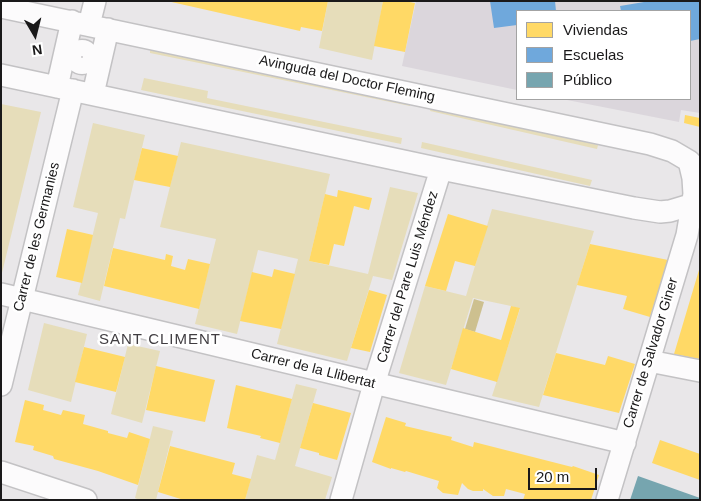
<!DOCTYPE html>
<html>
<head>
<meta charset="utf-8">
<style>
	body { margin:0 }
	#map { position:relative; width:701px; height:501px; overflow:hidden; background:#e9e7e9; font-family:Arial,sans-serif }
	canvas { display:block }
	.frame { position:absolute; inset:0; border:2px solid #1a191a; pointer-events:none }
	.legend { position:absolute; left:516px; top:10px; width:175px; height:90px; box-sizing:border-box; background:#fff; border:1px solid #a3a3a3; margin:0; padding:6px 9px; list-style:none; font-size:15px; color:#1a191a }
	.legend li { display:flex; align-items:center; gap:10px; height:25px }
	.legend b { width:25px; border:1px solid #a3a3a3 }
	.north { position:absolute; left:10px; top:10px; width:50px; height:50px; -webkit-text-stroke:4px #fff; paint-order:stroke; rotate:172deg; font-size:14px; font-weight:700; line-height:20px; text-align:center; color:#1a191a }
	.north::after { content:''; display:block; margin:auto; width:18px; height:22px; background:#1a191a; clip-path:polygon(50% 0,100% 100%,50% 72%,0 100%) }
	.scale { position:absolute; left:528px; top:468px; width:69px; height:22px; box-sizing:border-box; border:2px solid #1a191a; border-top:0; padding-left:6px; font-size:15px; line-height:18px; white-space:nowrap; color:#1a191a; -webkit-text-stroke:4px #fff; paint-order:stroke }
</style>
</head>
<body>
<div id="map">
<canvas width="701" height="501"></canvas>
<div class="frame"></div>
<ul class="legend">
<li><b style="height:14px;background:#ffd966"></b>Viviendas</li>
<li><b style="height:14px;background:#6fa8dc"></b>Escuelas</li>
<li><b style="height:14px;background:#76a5af"></b>Público</li>
</ul>
<div class="north">N</div>
<div class="scale">20 m</div>
</div>
<script>
const g = document.querySelector('canvas').getContext('2d');
g.lineJoin = 'round';
function fill(path, color) { g.fillStyle = color; g.fill(path, 'evenodd'); }
const shape = rows => new Path2D(rows.map(r => 'M' + r).join(''));
function strokePath(path, color, width, dash) { g.strokeStyle = color; g.lineWidth = width; g.lineCap = dash ? 'butt' : 'round'; g.setLineDash(dash || []); g.stroke(path); }
function drawText(font, color, halo, rows, align = 'center') {
  g.font = font + ' Arial,sans-serif'; g.lineWidth = 5; g.setLineDash([]); g.textBaseline = 'middle'; g.strokeStyle = halo; g.fillStyle = color; for (const [text, x, y, turn = 0] of rows) {
    g.save(); g.translate(x, y); g.rotate((+turn || 0) * Math.PI / 180); g.textAlign = isNaN(turn) ? turn : align; if (halo) g.strokeText(text, 0, 0); g.fillText(text, 0, 0); g.restore();
  }
}
fill(shape([
	[416,1,700,1,700,113,681,110,679,122,562,99,690,99,690,11,517,11,517,90,402,66]
]), '#dbd6dc');
fill(shape([
	[328,1,383,1,372,60,319,48],
	[150,49,411,102,410,106,150,53],
	[144,78,208,91,207,98,402,138,401,144,141,90],
	[1,104,41,112,1,277],
	[431,107,598,145,597,149,430,111],
	[93,123,145,135,125,219,120,218,100,301,78,295,98,213,73,207],
	[181,142,330,174,309,261,368,274,390,187,418,193,392,280,373,276,347,361,277,344,298,259,258,250,237,334,195,324,216,239,160,227],
	[422,142,592,180,590,186,421,148],
	[492,209,594,231,539,407,492,396,520,309,511,306,473,298,446,385,399,373,425,286,466,296],
	[44,323,87,334,71,402,28,390],
	[128,344,160,351,142,423,111,414],
	[296,384,317,389,295,466,332,477,325,500,245,500,257,455,275,460],
	[153,426,173,431,156,500,139,500,135,498]
]), '#e6ddba');
fill(shape([
	[474,299,484,302,475,332,465,329]
]), '#cdc08f');
fill(shape([
	[167,1,328,1,322,31,301,27,300,31],
	[383,1,404,1,415,3,405,52,374,46],
	[685,115,700,118,700,127,684,123],
	[142,148,178,156,170,187,134,180],
	[338,190,372,198,369,210,354,206,344,246,334,244,329,265,309,261,325,194,337,197],
	[448,214,488,226,475,266,455,261,446,291,425,286],
	[67,229,93,235,82,283,56,277],
	[590,244,668,260,650,317,623,309,627,296,577,285],
	[113,248,165,260,166,254,173,256,171,266,185,270,188,259,210,264,199,309,104,286],
	[274,269,295,274,281,329,240,321,252,272,272,277],
	[699,270,700,271,700,359,674,354],
	[369,290,387,295,370,352,351,348],
	[511,306,520,308,497,382,451,369,463,328,501,340],
	[84,347,125,357,116,392,75,382],
	[556,353,605,365,608,356,635,364,619,413,543,395],
	[156,366,215,380,205,422,146,410],
	[236,385,292,399,280,443,260,438,261,436,227,428],
	[25,400,44,405,43,410,61,415,63,410,85,415,83,424,108,431,108,433,127,438,129,432,150,439,138,485,98,471,54,459,53,456,33,450,34,446,15,442],
	[313,403,351,413,337,460,319,455,319,453,300,448],
	[386,417,406,423,405,426,452,437,451,440,473,447,474,442,572,467,573,466,599,475,591,500,523,500,525,494,506,489,504,496,493,496,483,489,483,491,473,491,468,489,462,483,458,495,443,493,437,488,439,481,406,471,405,472,391,468,391,469,372,462],
	[660,440,700,454,700,480,652,463],
	[170,446,235,463,232,474,251,479,245,500,184,500,158,492]
]), '#ffd966');
fill(shape([
	[490,1,555,1,556,11,517,11,517,25,494,28],
	[650,1,700,1,700,39,690,41,690,11,621,11,620,6]
]), '#6fa8dc');
fill(shape([
	[638,476,700,498,700,500,630,500]
]), '#76a5af');
const pedestrian = shape([
	'73 57a9 9 0 1 1 18 0a9 9 0 1 1-18 0Z'
]);
const minor = shape([
	[1,7,650,144,672,151,689,161,700,172],
	[89,25,95,1],
	[1,75,441,169,634,208,660,212,670,211,700,202],
	[57,87,72,21],
	[93,94,108,29],
	[1,294,625,443],
	[649,361,700,371],
	[1,385,73,90],
	[1,472,86,500],
	[341,500,374,384,441,169],
	[607,500,687,235,694,194,693,178,689,161]
]);
strokePath(pedestrian, '#c3c2c4', 19);
strokePath(minor, '#c3c2c4', 24);
strokePath(pedestrian, '#fcfbfc', 16);
strokePath(minor, '#fcfbfc', 21);
drawText('14px', '#1a191a', '#fff', [
	["Avinguda del Doctor Fleming",347,79,12],
	["Carrer de les Germanies",37,237,-76],
	["Carrer del Pare Luis Méndez",408,277,-73],
	["Carrer de Salvador Giner",651,353,-73],
	["Carrer de la Llibertat",313,369,14]
]);
g.letterSpacing = '1px';
drawText('15px', '#403d41', '#fff', [
	["SANT CLIMENT",160,340]
]);
g.letterSpacing = '0px';
</script>
</body>
</html>
